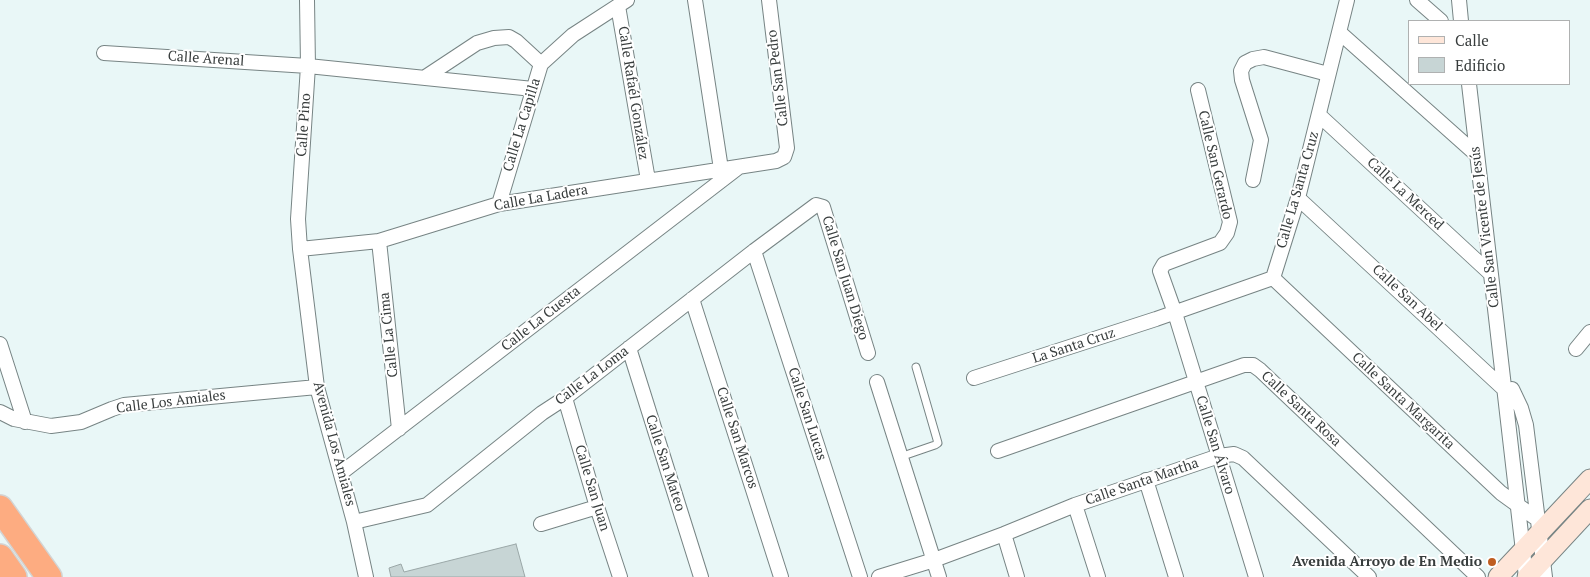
<!DOCTYPE html>
<html>
<head>
<meta charset="utf-8">
<style>
	body { margin:0 }
	#map { position:relative; width:1590px; height:577px; overflow:hidden; background:#e9f7f7; font-family:"PT Serif",serif }
	canvas { display:block }
	.legend { position:absolute; left:1408px; top:20px; width:162px; height:65px; box-sizing:border-box; background:#fff; border:1px solid #afb1b1; margin:0; padding:6px 9px; list-style:none; font-size:15px; color:#383d3d }
	.legend li { display:flex; align-items:center; gap:10px; height:25px }
	.legend b { width:25px; border:1px solid #afb1b1 }
</style>
</head>
<body>
<div id="map">
<canvas width="1590" height="577"></canvas>
<ul class="legend">
<li><b style="height:6px;background:#fee6d9"></b>Calle</li>
<li><b style="height:14px;background:#c7d5d5"></b>Edificio</li>
</ul>
</div>
<script>
const g = document.querySelector('canvas').getContext('2d');
g.lineJoin = 'round';
function fill(path, color) { g.fillStyle = color; g.fill(path, 'evenodd'); }
const shape = rows => new Path2D(rows.map(r => 'M' + r).join(''));
function strokePath(path, color, width, dash) { g.strokeStyle = color; g.lineWidth = width; g.lineCap = dash ? 'butt' : 'round'; g.setLineDash(dash || []); g.stroke(path); }
function drawText(font, color, halo, rows, align = 'center') {
  g.font = font + ' "PT Serif",serif'; g.lineWidth = 4; g.setLineDash([]); g.textBaseline = 'middle'; g.strokeStyle = halo; g.fillStyle = color; for (const [text, x, y, turn = 0] of rows) {
    g.save(); g.translate(x, y); g.rotate((+turn || 0) * Math.PI / 180); g.textAlign = isNaN(turn) ? turn : align; if (halo) g.strokeText(text, 0, 0); g.fillText(text, 0, 0); g.restore();
  }
}
const building = shape([
	[516,544,525,577,391,577,389,568,401,564,404,572,516,544]
]);
fill(building, '#c7d5d5');
strokePath(building, '#9aa7a7', 1);
const lane = shape([
	[900,457,935,445,938,443,916,367]
]);
const street = shape([
	[307,0,308,66,298,219,300,249,317,387,354,522,366,577],
	[695,0,721,169],
	[1417,0,1441,21],
	[1459,0,1461,21],
	[618,6,648,180],
	[1339,32,1477,155],
	[104,53,308,66,533,89],
	[424,78,477,43,494,38,509,37,516,41,541,64],
	[1469,84,1526,577],
	[1198,90,1230,222,1227,233,1220,243,1164,264,1160,271,1175,313,1256,577],
	[1319,115,1491,274],
	[1253,180,1261,140,1242,80,1241,71,1245,63,1253,59,1264,57,1328,74],
	[1298,198,1504,389,1516,397],
	[499,204,541,64,573,35,627,0],
	[379,241,399,429],
	[300,249,379,241,499,204,776,161,784,157,787,148,769,0],
	[754,251,860,577],
	[1273,278,1501,493,1537,519],
	[1273,278,1298,198,1347,0],
	[692,299,781,577],
	[0,344,25,422],
	[629,348,701,577],
	[1576,349,1590,332],
	[974,378,1156,319,1273,278],
	[877,382,939,577],
	[1512,389,1521,408,1526,425,1545,577],
	[565,398,597,507,620,577],
	[0,412,14,419,51,426,81,422,112,409,124,405,317,387],
	[998,451,1244,365,1253,365,1260,370,1478,577],
	[341,473,739,167],
	[1146,480,1176,577],
	[1075,505,1098,577],
	[354,522,427,505,542,413,565,398,754,251,816,205,823,207,868,353],
	[541,524,597,507],
	[1004,534,1017,577],
	[879,577,934,560,1004,534,1075,505,1219,456,1234,454,1243,458,1369,577]
]);
const secondary = shape([
	[1498,577,1590,479],
	[1527,577,1590,509]
]);
const highway = shape([
	[0,508,49,577],
	[0,557,14,577]
]);
strokePath(lane, '#778484', 9);
strokePath(street, '#778484', 16);
strokePath(secondary, '#778484', 21);
strokePath(highway, '#d3d4d4', 28);
strokePath(lane, '#fff', 7);
strokePath(street, '#fff', 14);
strokePath(secondary, '#fee6d9', 19);
strokePath(highway, '#fdac81', 25);
for (const [x, y, r, color] of [
	[1492,562,5,"#bf5d20"]
]) { const dot = new Path2D(); dot.arc(x, y, r, 0, 2 * Math.PI); g.fillStyle = color; g.fill(dot); strokePath(dot, '#fff', 2); }
drawText('14px', '#383d3d', '#fff', [
	["Calle Arenal",206,59,4],
	["Calle San Pedro",778,78,-97],
	["Calle Rafaél González",633,93,81],
	["Calle Pino",304,125,-86],
	["Calle La Capilla",522,125,-73],
	["Calle San Gerardo",1215,165,77],
	["Calle La Santa Cruz",1298,190,-74],
	["Calle La Merced",1405,194,43],
	["Calle La Ladera",541,198,-10],
	["Calle San Vicente de Jesús",1485,227,-97],
	["Calle San Juan Diego",845,278,73],
	["Calle San Abel",1407,298,43],
	["Calle La Cuesta",541,319,-38],
	["Calle La Cima",389,335,-96],
	["La Santa Cruz",1074,346,-18],
	["Calle La Loma",592,376,-37],
	["Calle Santa Margarita",1403,401,43],
	["Calle Los Amiales",171,402,-7],
	["Calle Santa Rosa",1301,409,43],
	["Calle San Lucas",807,414,72],
	["Calle San Marcos",737,438,72],
	["Avenida Los Amiales",334,444,75],
	["Calle San Álvaro",1215,445,73],
	["Calle San Mateo",665,463,72],
	["Calle Santa Martha",1142,482,-19],
	["Calle San Juan",592,488,73]
]);
drawText('bold 14px', '#383d3d', '#fff', [
	["Avenida Arroyo de En Medio",1482,562]
], 'right');
</script>
</body>
</html>
